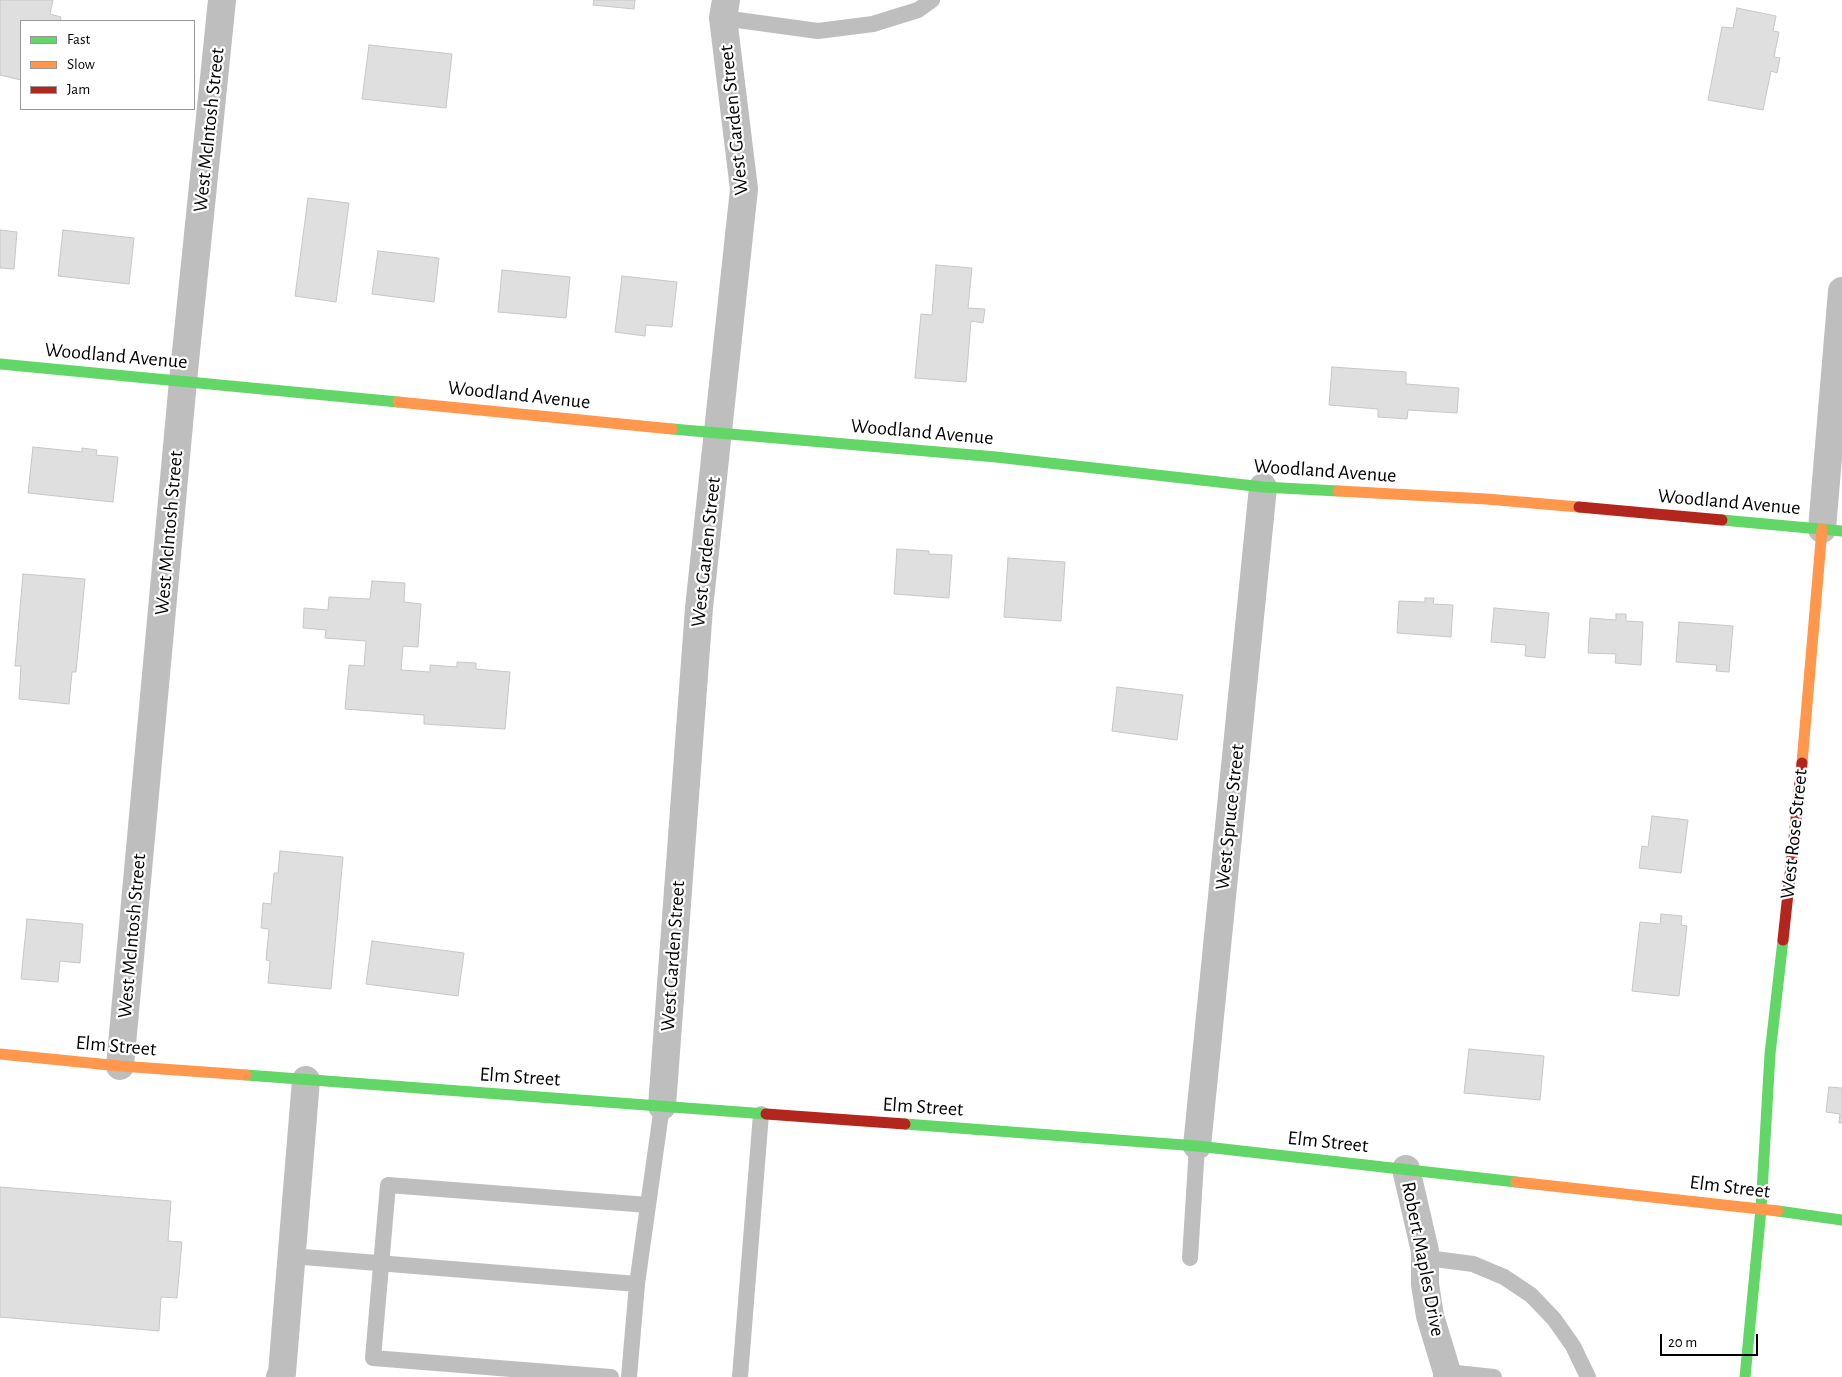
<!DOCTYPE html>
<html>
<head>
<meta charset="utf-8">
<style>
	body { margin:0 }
	#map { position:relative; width:1842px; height:1377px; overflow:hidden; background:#fff; font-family:"Alegreya Sans",sans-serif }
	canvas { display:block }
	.legend { position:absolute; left:20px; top:20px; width:175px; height:90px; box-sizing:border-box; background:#fff; border:1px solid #999; margin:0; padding:6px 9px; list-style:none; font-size:15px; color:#000 }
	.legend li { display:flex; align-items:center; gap:10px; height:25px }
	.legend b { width:25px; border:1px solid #999 }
	.scale { position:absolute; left:1660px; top:1334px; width:98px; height:22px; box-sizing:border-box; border:2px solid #000; border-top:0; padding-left:6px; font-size:15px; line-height:18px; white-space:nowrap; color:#000; -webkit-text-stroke:4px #fff; paint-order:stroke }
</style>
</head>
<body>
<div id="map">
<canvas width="1842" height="1377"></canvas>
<ul class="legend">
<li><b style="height:6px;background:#63d668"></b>Fast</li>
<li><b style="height:6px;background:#ff974d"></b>Slow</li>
<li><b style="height:6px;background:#b3261e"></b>Jam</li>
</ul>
<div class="scale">20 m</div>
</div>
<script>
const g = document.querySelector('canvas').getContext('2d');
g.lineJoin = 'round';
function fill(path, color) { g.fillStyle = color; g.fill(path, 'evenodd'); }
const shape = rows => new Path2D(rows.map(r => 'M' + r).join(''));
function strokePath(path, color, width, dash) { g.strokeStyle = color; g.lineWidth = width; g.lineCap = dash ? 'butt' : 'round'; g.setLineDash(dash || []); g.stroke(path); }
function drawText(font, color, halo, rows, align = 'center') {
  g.font = font + ' "Alegreya Sans",sans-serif'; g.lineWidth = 4.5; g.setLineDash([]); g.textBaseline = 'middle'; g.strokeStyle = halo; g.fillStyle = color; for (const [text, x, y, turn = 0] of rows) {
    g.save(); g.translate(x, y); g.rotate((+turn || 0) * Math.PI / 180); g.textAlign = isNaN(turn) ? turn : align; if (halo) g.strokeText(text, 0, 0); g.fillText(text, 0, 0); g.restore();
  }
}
const building = shape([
	[0,0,53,0,50,14,61,17,60,21,21,21,21,80,0,75,0,0],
	[594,0,635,0,634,9,593,5,594,0],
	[1737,8,1776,16,1773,31,1779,32,1774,57,1780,58,1777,73,1771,71,1763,110,1708,100,1722,27,1733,28,1737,8],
	[369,45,452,54,446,108,362,99,369,45],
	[308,198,349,203,336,302,295,296,308,198],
	[0,230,17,232,14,269,0,268,0,230],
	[63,230,134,238,129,284,58,276,63,230],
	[378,251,439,258,434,302,372,294,378,251],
	[936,265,972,268,968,308,985,309,983,323,971,321,966,382,915,378,921,314,932,315,936,265],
	[502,270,570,277,566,318,498,312,502,270],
	[622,276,677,282,672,327,646,325,645,336,615,332,622,276],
	[1332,367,1406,372,1406,384,1459,388,1457,413,1408,410,1407,419,1378,417,1378,409,1329,405,1332,367],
	[33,447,82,452,82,448,97,450,96,455,118,457,113,502,28,493,33,447],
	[897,549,929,551,929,554,952,555,949,598,894,594,897,549],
	[1008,558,1065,562,1061,621,1004,617,1008,558],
	[23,574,85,579,76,672,72,672,69,704,19,699,21,666,15,666,23,574],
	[372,581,405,583,404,602,421,604,418,647,403,646,401,670,430,672,430,665,457,667,457,662,476,663,476,669,510,672,505,729,424,724,424,715,345,709,349,665,364,666,366,641,325,638,326,630,303,628,304,608,328,610,329,597,370,599,372,581],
	[1425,598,1434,598,1433,604,1453,605,1451,637,1397,633,1399,601,1425,602,1425,598],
	[1494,608,1549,613,1545,658,1525,656,1526,645,1491,642,1494,608],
	[1616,614,1626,614,1626,621,1643,622,1641,665,1615,663,1616,654,1588,653,1590,618,1616,620,1616,614],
	[1679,622,1733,626,1729,672,1716,671,1717,665,1676,662,1679,622],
	[1117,687,1183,695,1177,740,1112,731,1117,687],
	[1652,816,1688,820,1681,873,1639,868,1642,846,1648,847,1652,816],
	[280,851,343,857,331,989,268,983,270,961,266,960,269,929,261,928,263,903,271,904,274,873,278,873,280,851],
	[1661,914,1682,916,1681,925,1687,926,1679,996,1632,991,1640,922,1660,924,1661,914],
	[27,919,83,924,80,963,60,961,58,982,21,979,27,919],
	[372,941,464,953,458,996,366,984,372,941],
	[1469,1049,1544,1056,1540,1100,1464,1093,1469,1049],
	[1829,1087,1842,1088,1842,1123,1839,1123,1840,1114,1826,1112,1829,1087],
	[0,1187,171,1201,168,1241,182,1242,177,1298,161,1297,159,1331,0,1317,0,1187]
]);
fill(building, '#dfdfdf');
strokePath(building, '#c7c7c7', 1);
strokePath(shape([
	[723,18,818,31,873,24,918,10,932,0],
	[291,1256,637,1284,662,1106],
	[1190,1258,1197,1146],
	[1425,1259,1435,1259,1473,1264,1504,1277,1531,1295,1554,1319,1573,1346,1588,1377],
	[1447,1372,1494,1377],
	[611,1377,373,1358,388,1185,648,1205],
	[629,1377,637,1284],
	[740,1377,761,1114]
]), '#bebebe', 16);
strokePath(shape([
	[1822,529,1842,291],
	[120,1066,183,381,222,0],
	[662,1106,699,608,744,189,723,18,726,0],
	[1197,1146,1263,487],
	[1406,1169,1425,1251,1425,1284,1430,1316,1447,1372,1447,1377],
	[280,1377,282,1373,306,1080]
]), '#bebebe', 28);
strokePath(shape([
	[0,364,398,402],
	[672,429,996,457,1263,487,1338,491],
	[1722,520,1842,531],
	[246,1075,766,1114],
	[905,1124,1197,1146,1516,1182],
	[1778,1211,1842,1220],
	[1745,1377,1761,1209,1770,1054,1783,940]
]), '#63d668', 11);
strokePath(shape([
	[398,402,672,429],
	[1338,491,1486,499,1579,507],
	[1802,763,1822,529],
	[0,1054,120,1066,246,1075],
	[1516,1182,1778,1211]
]), '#ff974d', 11);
strokePath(shape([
	[1579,507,1722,520],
	[1783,940,1802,763],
	[766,1114,905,1124]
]), '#b3261e', 11);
drawText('20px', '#000', '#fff', [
	["West Garden Street",734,120,-96],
	["West McIntosh Street",209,130,-84],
	["Woodland Avenue",116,356,5],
	["Woodland Avenue",519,395,6],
	["Woodland Avenue",922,432,5],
	["Woodland Avenue",1325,471,4],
	["Woodland Avenue",1729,502,5],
	["West McIntosh Street",169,533,-85],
	["West Garden Street",706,552,-84],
	["West Spruce Street",1230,817,-84],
	["West Rose Street",1794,834,-84],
	["West McIntosh Street",132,936,-85],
	["West Garden Street",673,956,-86],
	["Elm Street",116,1046,5],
	["Elm Street",520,1077,4],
	["Elm Street",923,1107,4],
	["Elm Street",1328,1142,6],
	["Elm Street",1730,1187,7],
	["Robert Maples Drive",1423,1259,79]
]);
</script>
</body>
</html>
